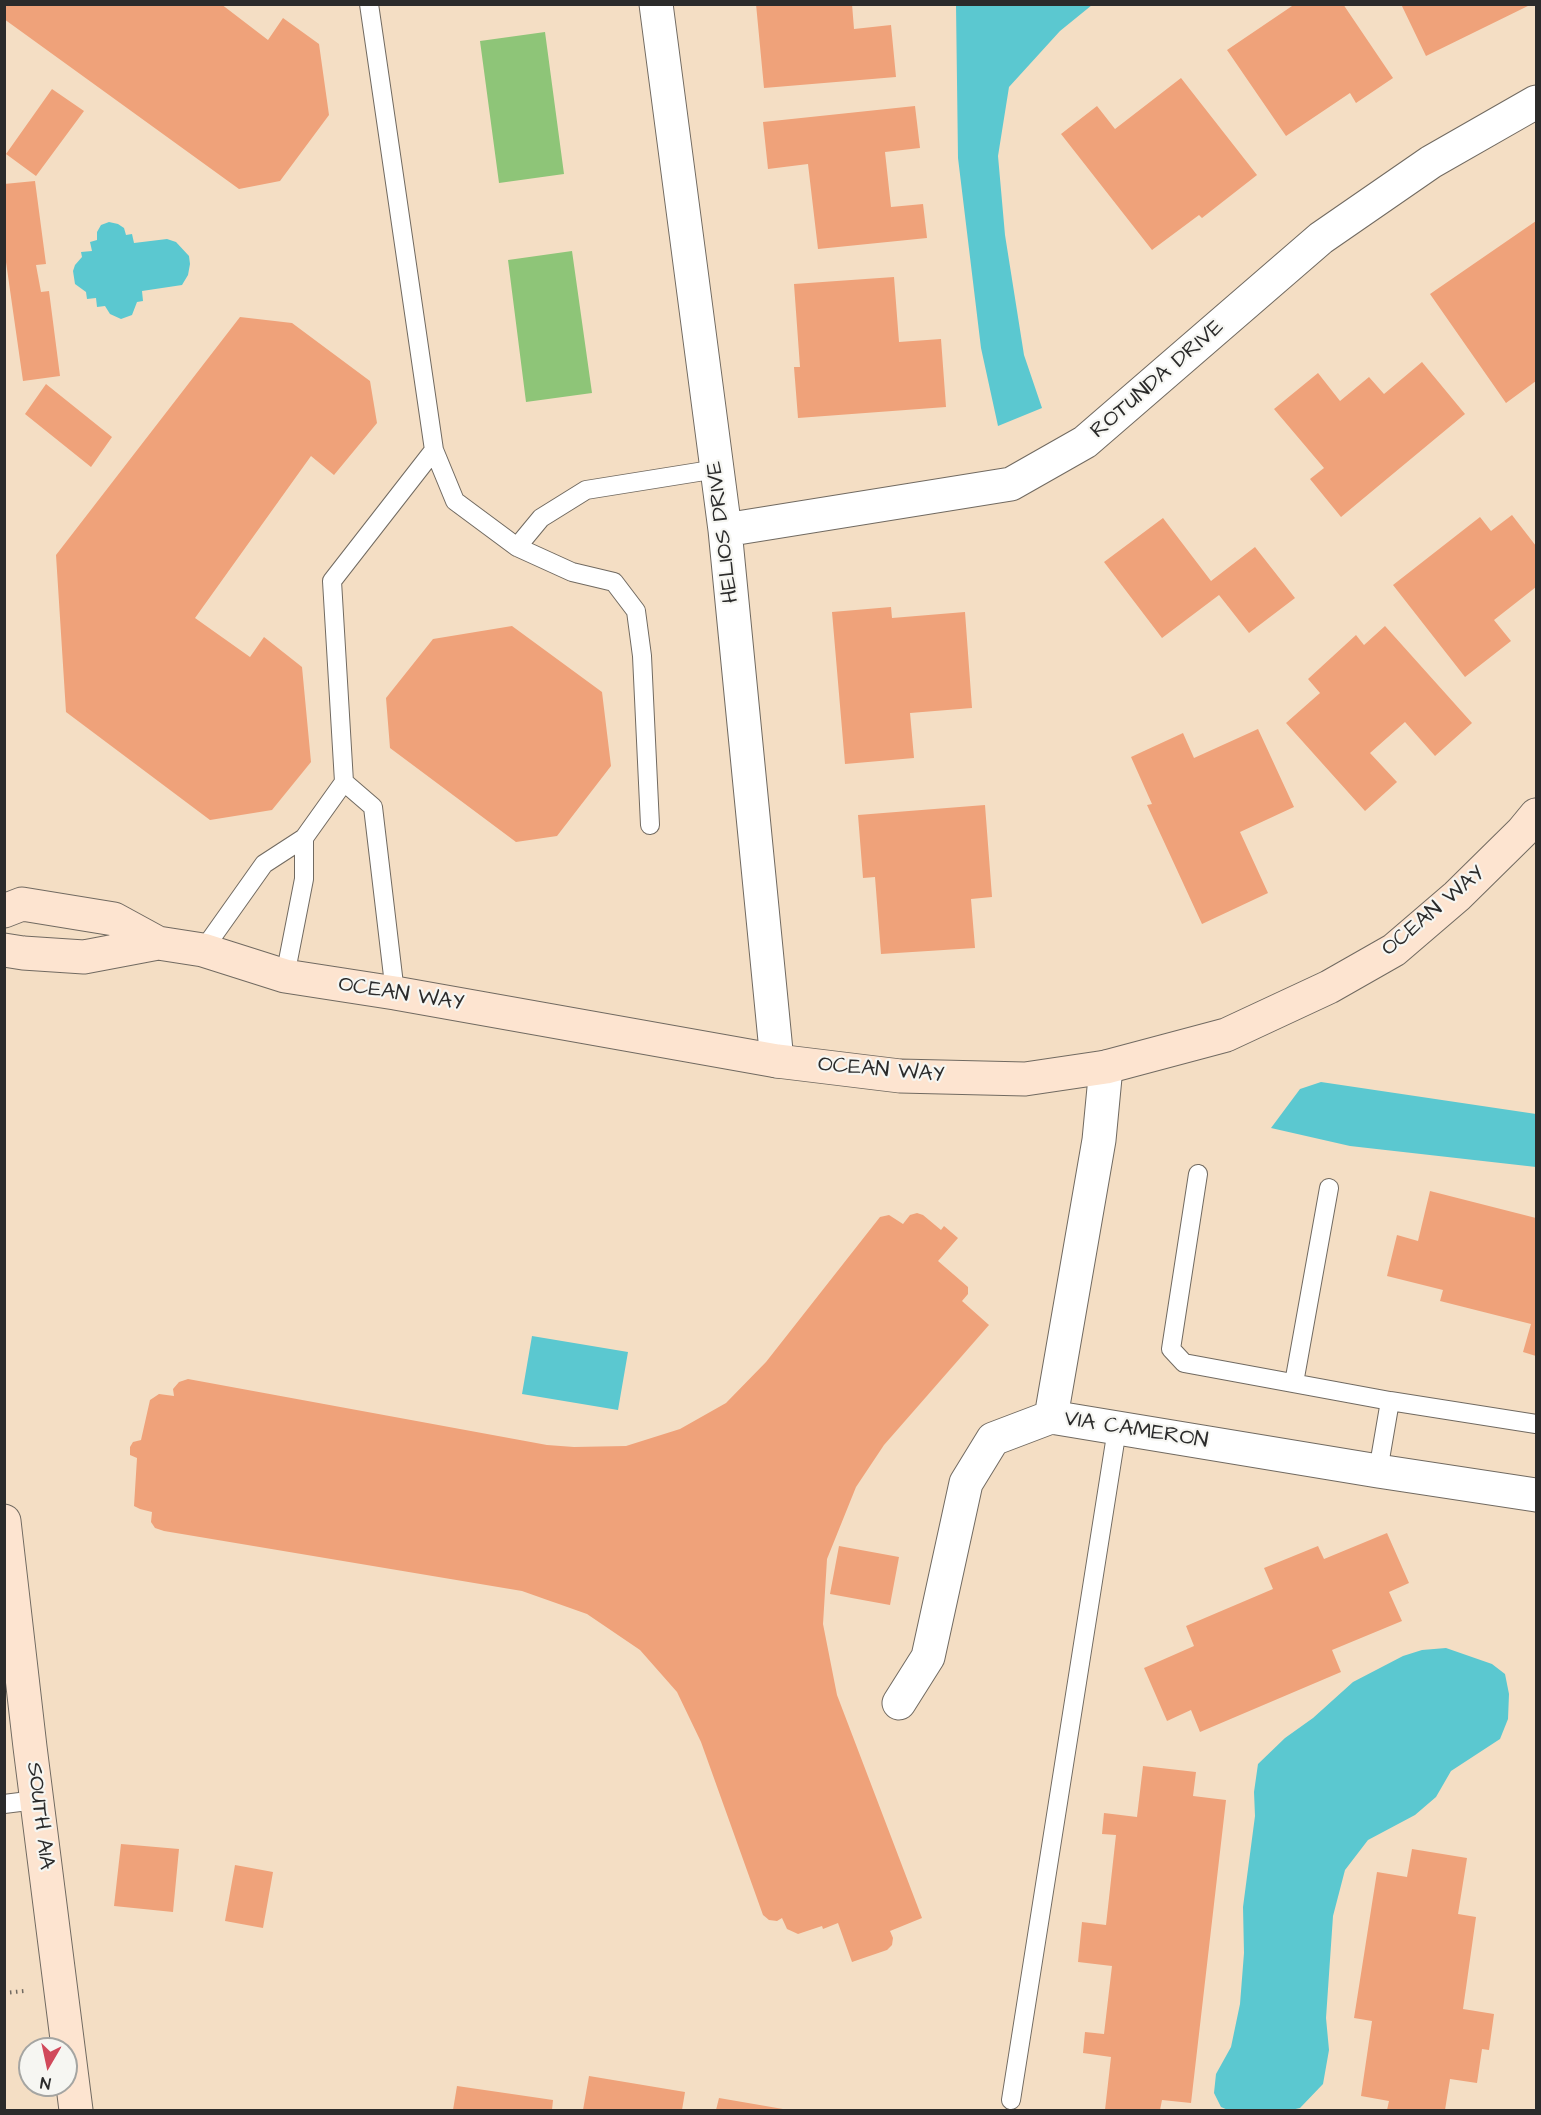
<!DOCTYPE html>
<html>
<head>
<meta charset="utf-8">
<style>
	body { margin:0 }
	#map { position:relative; width:1541px; height:2115px; overflow:hidden; background:#f4dec4; font-family:"Architects Daughter",sans-serif }
	canvas { display:block }
	.frame { position:absolute; inset:0; border:6px solid #2b2b2b; pointer-events:none }
	.north { position:absolute; left:18px; top:2037px; width:60px; height:60px; box-sizing:border-box; background:#f6f6f2; border:2px solid #a5a5a2; border-radius:50%; rotate:189deg; font-size:16px; font-weight:700; line-height:24px; text-align:center; color:#2b2b2b }
	.north::after { content:''; display:block; margin:auto; width:21px; height:27px; background:#d1495b; clip-path:polygon(50% 0,100% 100%,50% 72%,0 100%) }
</style>
</head>
<body>
<div id="map">
<canvas width="1541" height="2115"></canvas>
<div class="frame"></div>
<div class="north">N</div>
</div>
<script>
const g = document.querySelector('canvas').getContext('2d');
g.lineJoin = 'round';
function fill(path, color) { g.fillStyle = color; g.fill(path, 'evenodd'); }
const shape = rows => new Path2D(rows.map(r => 'M' + r).join(''));
function strokePath(path, color, width, dash) { g.strokeStyle = color; g.lineWidth = width; g.lineCap = dash ? 'butt' : 'round'; g.setLineDash(dash || []); g.stroke(path); }
function drawText(font, color, halo, rows, align = 'center') {
  g.font = font + ' "Architects Daughter",sans-serif'; g.lineWidth = 4.5; g.setLineDash([]); g.textBaseline = 'middle'; g.strokeStyle = halo; g.fillStyle = color; for (const [text, x, y, turn = 0] of rows) {
    g.save(); g.translate(x, y); g.rotate((+turn || 0) * Math.PI / 180); g.textAlign = isNaN(turn) ? turn : align; if (halo) g.strokeText(text, 0, 0); g.fillText(text, 0, 0); g.restore();
  }
}
fill(shape([
	[545,32,564,174,499,183,480,41],
	[572,251,592,393,526,402,508,260]
]), '#8ec578');
fill(shape([
	[956,5,1092,5,1060,31,1009,87,998,156,1005,235,1024,355,1042,408,998,426,981,348,958,158],
	[109,222,118,224,124,228,126,235,132,234,134,243,167,239,176,242,189,256,190,264,188,275,182,285,142,291,143,301,137,302,132,315,121,319,110,314,105,306,97,307,96,298,87,299,86,292,75,284,73,271,75,265,82,257,81,252,92,251,90,242,97,240,97,232,101,225],
	[1321,1082,1536,1114,1536,1167,1350,1146,1271,1128,1300,1089],
	[532,1336,628,1352,618,1410,522,1394],
	[1446,1648,1492,1664,1505,1674,1509,1694,1508,1719,1500,1739,1451,1771,1436,1797,1415,1815,1368,1840,1345,1870,1333,1916,1326,2018,1329,2050,1323,2084,1300,2108,1291,2110,1228,2110,1221,2107,1214,2093,1216,2074,1231,2047,1240,2004,1244,1953,1243,1907,1255,1816,1254,1792,1258,1764,1285,1738,1313,1718,1353,1682,1403,1656,1422,1650]
]), '#5bc8d0');
fill(shape([
	[4,4,221,4,268,40,283,18,319,44,329,115,280,181,239,189,4,19],
	[756,4,852,4,854,29,891,25,896,77,764,88],
	[1295,4,1343,4,1393,78,1356,103,1350,93,1286,136,1227,50],
	[1401,4,1532,4,1426,56],
	[1181,78,1257,175,1202,218,1199,215,1152,250,1061,134,1097,106,1115,129],
	[52,89,84,111,36,176,6,154],
	[915,106,920,148,885,152,891,207,923,204,927,238,818,249,808,164,768,169,763,122],
	[35,181,46,264,36,265,41,292,49,291,60,376,23,381,4,248,4,184],
	[1536,221,1536,381,1506,403,1430,294],
	[894,277,899,342,941,339,946,407,798,418,794,367,800,367,794,284],
	[240,317,292,323,370,381,377,423,334,475,311,456,195,618,250,657,264,637,302,667,311,762,272,810,210,820,66,712,56,555],
	[1422,362,1465,414,1341,517,1310,479,1324,468,1274,409,1318,373,1340,401,1369,377,1384,394],
	[46,384,112,437,91,467,25,414],
	[1512,515,1536,546,1536,587,1494,620,1511,641,1465,677,1393,585,1480,517,1491,531],
	[1163,518,1211,581,1255,547,1295,598,1249,633,1219,595,1162,638,1104,562],
	[891,607,892,618,965,612,972,708,910,713,914,758,845,764,832,612],
	[512,626,602,692,611,766,557,836,516,842,390,748,386,698,433,639],
	[1385,626,1472,723,1435,756,1405,722,1370,753,1397,782,1365,811,1286,723,1320,693,1308,679,1356,635,1364,645],
	[1258,729,1294,807,1240,832,1268,893,1202,924,1147,805,1152,804,1131,757,1183,733,1194,758],
	[985,805,992,897,971,899,975,948,881,954,875,877,863,878,858,815],
	[1430,1191,1536,1218,1536,1356,1523,1352,1531,1324,1440,1301,1443,1290,1387,1276,1397,1235,1418,1241],
	[917,1213,923,1215,941,1230,944,1226,958,1238,938,1261,968,1287,968,1294,962,1301,989,1325,884,1445,856,1487,827,1559,823,1624,837,1695,922,1918,890,1931,893,1938,892,1945,887,1950,852,1962,838,1923,823,1929,822,1926,798,1934,787,1929,782,1918,777,1921,769,1920,763,1915,701,1742,677,1692,640,1650,587,1614,522,1591,164,1531,155,1528,151,1522,152,1512,140,1509,134,1506,137,1458,130,1455,130,1447,133,1442,141,1440,150,1400,159,1394,174,1396,173,1389,179,1382,188,1379,547,1445,574,1447,626,1446,680,1429,726,1403,766,1362,880,1217,889,1215,903,1224,910,1215],
	[1387,1533,1409,1583,1389,1592,1402,1621,1332,1650,1341,1672,1200,1732,1191,1710,1167,1721,1144,1668,1194,1646,1186,1626,1273,1589,1264,1568,1318,1546,1324,1559],
	[839,1546,899,1557,890,1605,830,1594],
	[1143,1766,1196,1772,1193,1796,1226,1800,1191,2103,1162,2100,1160,2110,1105,2110,1111,2057,1083,2053,1085,2032,1104,2034,1112,1966,1078,1962,1082,1922,1106,1925,1116,1835,1102,1834,1104,1813,1137,1817],
	[121,1844,179,1849,173,1912,114,1906],
	[1412,1849,1467,1858,1458,1914,1476,1917,1463,2009,1494,2014,1489,2050,1482,2049,1477,2083,1450,2079,1445,2110,1387,2110,1389,2101,1361,2096,1372,2021,1354,2018,1377,1872,1407,1877],
	[235,1865,273,1872,263,1928,225,1921],
	[589,2076,685,2092,682,2110,583,2110],
	[457,2086,553,2100,552,2110,453,2110],
	[719,2098,783,2109,783,2110,716,2110]
]), '#efa27a');
const lane = shape([
	[369,4,434,450,455,501,517,547,572,572,614,582,636,611,642,656,650,825],
	[517,547,541,518,586,490,717,469],
	[203,950,264,864,304,838,344,782],
	[285,976,304,879,304,838],
	[395,993,373,807,344,782,332,581,434,450],
	[1198,1174,1171,1349,1184,1363,1390,1401,1536,1424],
	[1294,1383,1329,1188],
	[1378,1471,1390,1401],
	[4,1804,36,1800],
	[1011,2100,1117,1429]
]);
const street = shape([
	[656,4,725,530,777,1061],
	[725,530,1011,484,1085,442,1321,238,1431,162,1536,102],
	[1051,1417,1099,1140,1106,1067],
	[899,1703,928,1657,966,1483,993,1439,1051,1417,1378,1471,1536,1495]
]);
const secondary = shape([
	[4,911,22,904,114,919,158,943,203,950,285,976,395,993,777,1061,900,1076,1025,1079,1106,1067,1226,1035,1329,987,1394,950,1457,896,1522,832,1536,815],
	[4,950,23,953,84,957,158,943],
	[4,1521,30,1747,76,2110]
]);
strokePath(lane, '#716a61', 20);
strokePath(street, '#716a61', 35);
strokePath(secondary, '#716a61', 35);
strokePath(shape([
	[4,1993,24,1991]
]), '#716a61', 4, [1.5, 4.5]);
strokePath(lane, '#fff', 18);
strokePath(street, '#fff', 33);
strokePath(secondary, '#fde4d0', 33);
drawText('22px', '#2b2b2b', '#f6f6f2', [
	["ROTUNDA DRIVE",1158,380,-41],
	["HELIOS DRIVE",724,532,-97],
	["OCEAN WAY",1434,912,-40],
	["OCEAN WAY",401,995,9],
	["OCEAN WAY",881,1071,5],
	["VIA CAMERON",1136,1431,9],
	["SOUTH A1A",39,1816,83]
]);
</script>
</body>
</html>
